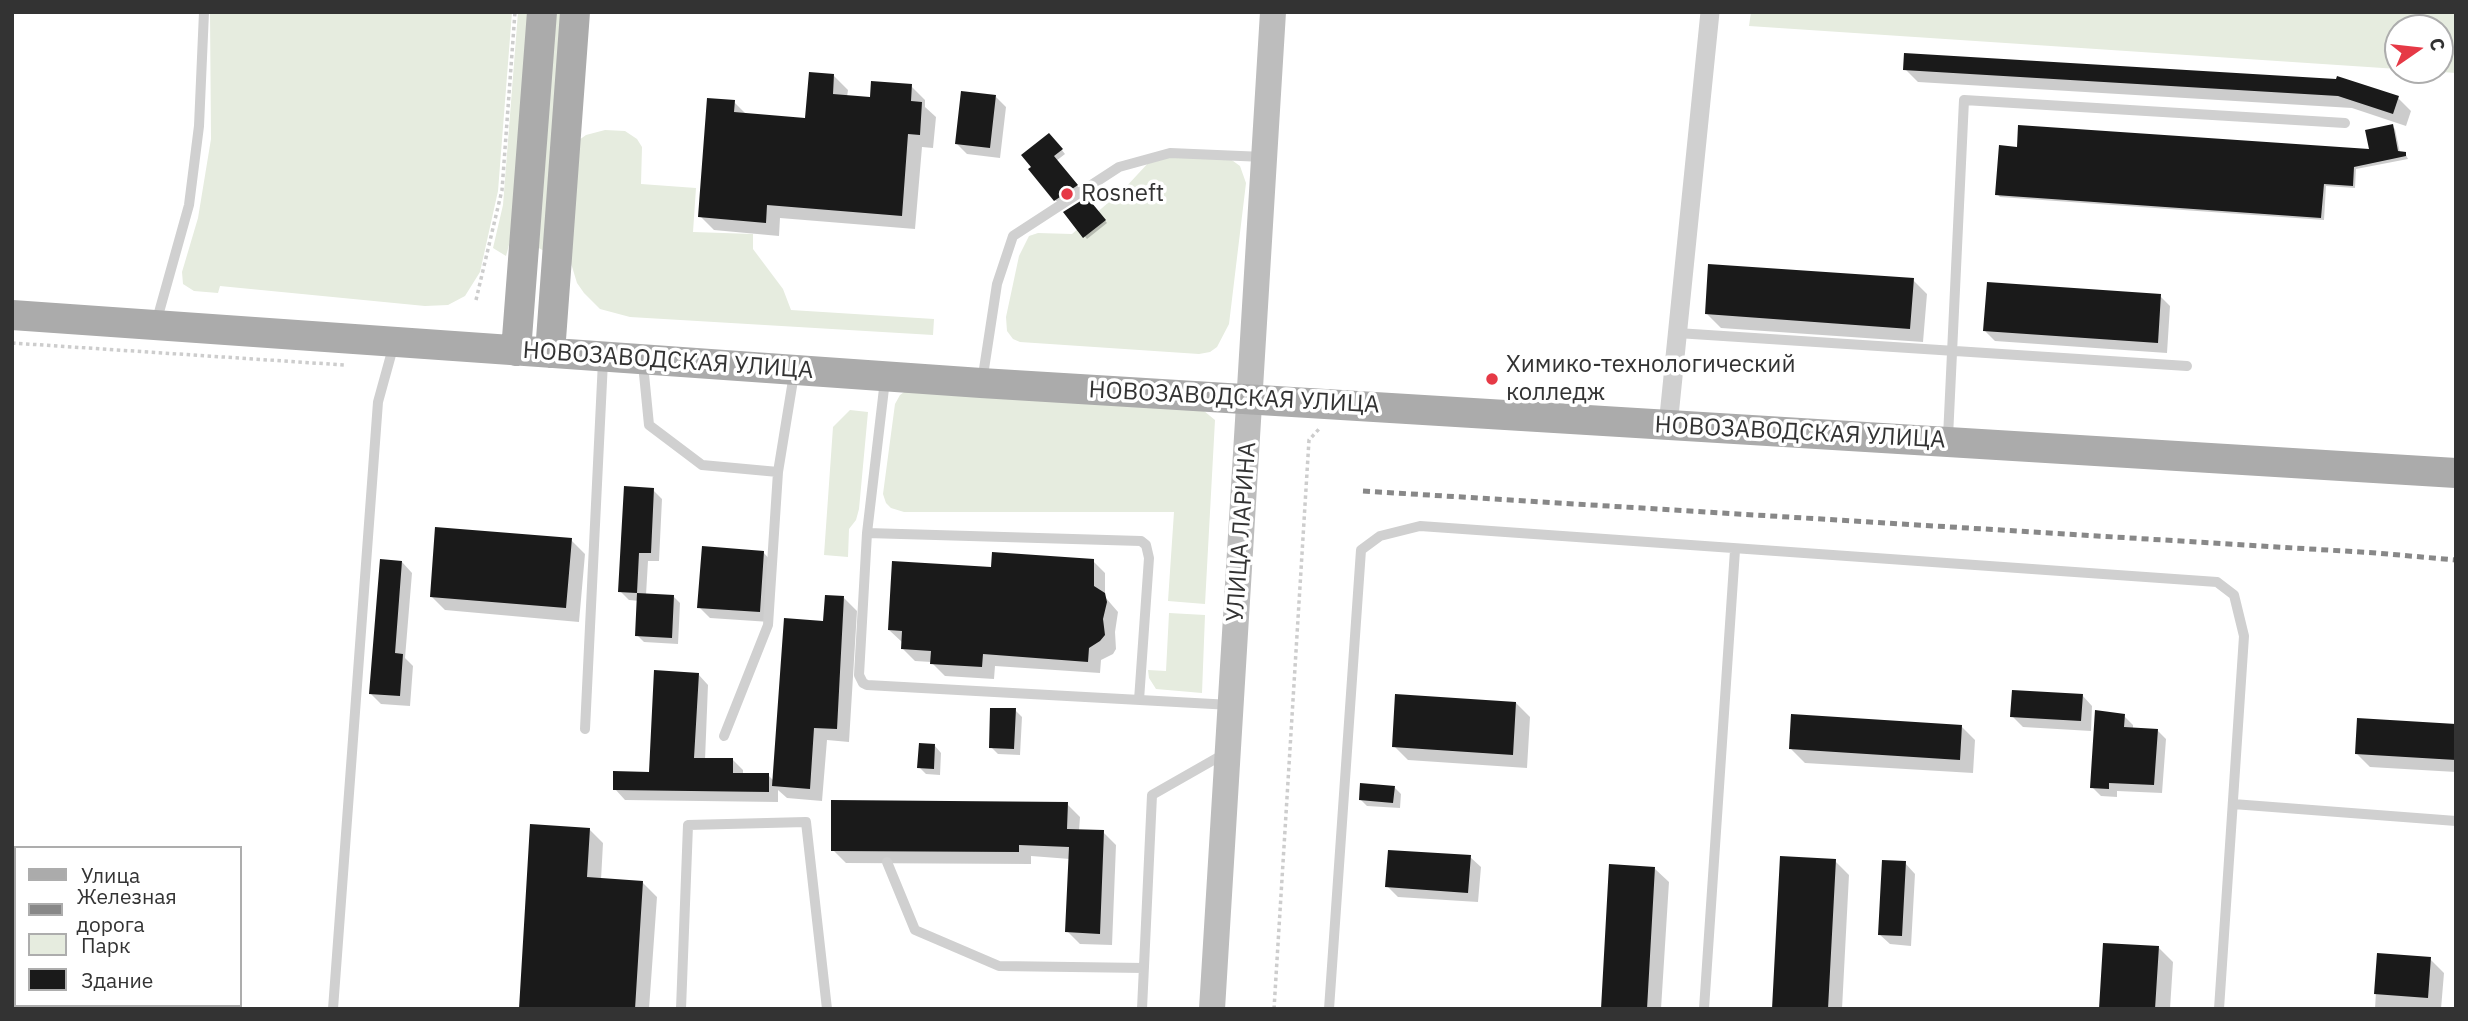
<!DOCTYPE html>
<html>
<head>
<meta charset="utf-8">
<style>
	body { margin:0 }
	#map { position:relative; width:2468px; height:1021px; overflow:hidden; background:#fff; font-family:"IBM Plex Sans",sans-serif }
	canvas { display:block }
	.frame { position:absolute; inset:0; border:14px solid #333; pointer-events:none }
	.legend { position:absolute; left:14px; top:846px; width:228px; height:161px; box-sizing:border-box; background:#fff; border:2px solid #adadad; margin:0; padding:9px 12px; list-style:none; font-size:21px; color:#333 }
	.legend li { display:flex; align-items:center; gap:14px; height:35px }
	.legend b { width:35px; border:2px solid #adadad }
	.north { position:absolute; left:2384px; top:14px; width:70px; height:70px; box-sizing:border-box; background:#fff; border:2px solid #adadad; border-radius:50%; rotate:76deg; font-size:19px; font-weight:700; line-height:28px; text-align:center; color:#333 }
	.north::after { content:''; display:block; margin:auto; width:24px; height:32px; background:#e63946; clip-path:polygon(50% 0,100% 100%,50% 72%,0 100%) }
</style>
</head>
<body>
<div id="map">
<canvas width="2468" height="1021"></canvas>
<div class="frame"></div>
<ul class="legend">
<li><b style="height:9px;background:#ababab"></b>Улица</li>
<li><b style="height:9px;background:#888"></b>Железная дорога</li>
<li><b style="height:19px;background:#e6ecdf"></b>Парк</li>
<li><b style="height:19px;background:#1a1a1a"></b>Здание</li>
</ul>
<div class="north">С</div>
</div>
<script>
const g = document.querySelector('canvas').getContext('2d');
g.lineJoin = 'round';
function fill(path, color) { g.fillStyle = color; g.fill(path, 'evenodd'); }
const shape = rows => new Path2D(rows.map(r => 'M' + r).join(''));
function strokePath(path, color, width, dash) { g.strokeStyle = color; g.lineWidth = width; g.lineCap = dash ? 'butt' : 'round'; g.setLineDash(dash || []); g.stroke(path); }
function drawText(font, color, halo, rows, align = 'center') {
  g.font = font + ' "IBM Plex Sans",sans-serif'; g.lineWidth = 7; g.setLineDash([]); g.textBaseline = 'middle'; g.strokeStyle = halo; g.fillStyle = color; for (const [text, x, y, turn = 0] of rows) {
    g.save(); g.translate(x, y); g.rotate((+turn || 0) * Math.PI / 180); g.textAlign = isNaN(turn) ? turn : align; if (halo) g.strokeText(text, 0, 0); g.fillText(text, 0, 0); g.restore();
  }
}
fill(shape([
	[210,12,512,12,498,191,480,272,465,296,448,305,425,306,220,286,218,293,194,291,183,284,182,272,198,218,211,139],
	[518,12,533,12,519,208,506,256,493,248,503,205],
	[552,12,566,12,544,251,537,247],
	[1751,12,2456,12,2456,73,2413,70,2440,70,2440,28,2398,28,2398,69,1749,26],
	[605,130,625,131,637,139,642,147,641,184,696,188,693,232,753,234,753,249,783,289,791,310,934,319,933,335,630,317,600,309,584,293,577,283,570,260,579,140,586,135],
	[1177,151,1222,153,1240,166,1246,183,1229,324,1217,347,1210,352,1199,354,1020,342,1013,339,1007,331,1006,317,1019,256,1029,236,1038,233,1072,234,1124,189,1150,161],
	[907,390,1204,411,1215,420,1205,604,1168,601,1174,512,904,512,891,508,886,503,883,494,895,404,900,395],
	[850,410,868,412,859,509,856,520,849,529,848,557,824,555,833,427],
	[1169,613,1205,615,1202,693,1156,689,1149,678,1148,670,1166,671]
]), '#e6ecdf');
fill(shape([
	[1905,69,2398,98,2411,111,2406,126,2352,108,1918,82],
	[834,76,848,90,847,97,872,99,911,86,925,100,925,107,936,117,933,148,922,147,915,229,780,218,779,236,714,230,700,216,734,102,747,115,807,120],
	[996,97,1006,107,1000,158,967,154,957,144],
	[2392,126,2395,129,2400,153,2405,153,2408,159,2356,169,2355,188,2326,186,2324,220,2000,197,1997,194,2371,151],
	[1053,139,1065,154,1056,161,1080,189,1059,203,1055,200],
	[1090,202,1107,223,1087,239,1065,213],
	[1913,280,1927,294,1923,342,1721,328,1707,314],
	[2160,296,2170,306,2167,353,1995,341,1985,331],
	[653,490,662,499,659,561,648,561,646,595,673,596,680,603,678,644,644,642,637,635,639,601,629,600,620,591],
	[571,540,585,554,579,622,445,610,431,596],
	[763,552,773,563,770,622,710,618,699,607],
	[1093,561,1105,573,1105,597,1118,612,1115,632,1116,649,1113,654,1101,660,1100,673,995,666,994,679,945,676,931,662,915,661,902,648,903,643,889,630,992,569],
	[402,562,412,573,405,658,413,666,410,706,381,704,370,693],
	[844,598,857,611,849,742,827,740,822,801,787,798,778,790,778,802,625,800,615,789,651,773,698,674,708,685,705,760,733,760,743,770,743,774,768,775,774,781,825,623],
	[2082,695,2092,706,2091,731,2023,727,2012,716],
	[1516,703,1530,717,1527,768,1408,760,1394,746],
	[1015,710,1022,717,1020,755,998,754,991,747],
	[2124,716,2133,725,2133,729,2157,730,2166,739,2162,793,2117,791,2117,797,2101,796,2092,787],
	[2456,725,2456,772,2370,767,2356,753],
	[1961,726,1975,740,1973,773,1805,763,1791,749],
	[935,746,941,753,940,775,926,774,919,767],
	[1394,787,1401,794,1400,808,1367,806,1360,799],
	[1067,804,1080,817,1079,831,1103,832,1116,845,1112,945,1080,944,1067,931,1070,859,1031,856,1031,864,846,863,833,850],
	[589,829,603,843,601,880,643,883,657,897,649,1009,521,1009],
	[1470,857,1481,867,1478,902,1398,897,1387,886],
	[1835,861,1849,875,1842,1009,1774,1009],
	[1905,863,1915,874,1911,946,1890,944,1879,934],
	[1655,869,1669,882,1661,1009,1602,1009],
	[2159,948,2173,962,2170,1009,2101,1009],
	[2378,955,2430,959,2444,973,2441,1009,2375,1009]
]), '#0003');
fill(shape([
	[1904,53,2336,79,2337,76,2399,96,2393,114,2338,96,1903,70],
	[809,72,834,74,833,94,870,97,871,81,912,84,911,101,922,102,920,135,908,134,902,216,767,205,766,223,698,217,707,98,735,100,734,112,805,118],
	[961,91,996,95,990,148,955,144],
	[2393,124,2398,151,2406,152,2406,156,2354,167,2353,186,2324,184,2321,218,1995,195,1999,145,2017,147,2018,125,2369,149,2365,130],
	[1049,133,1063,149,1054,156,1078,185,1054,201,1028,169,1031,167,1021,155],
	[1087,197,1106,220,1083,238,1063,212],
	[1708,264,1914,278,1910,329,1705,314],
	[1987,282,2161,294,2158,343,1983,331],
	[624,486,654,488,651,553,639,553,637,593,618,592],
	[435,527,572,538,566,608,430,597],
	[702,546,764,551,760,612,697,608],
	[992,552,1094,559,1094,586,1105,593,1107,602,1103,619,1105,635,1100,641,1089,648,1088,662,983,654,982,667,930,664,931,651,901,649,902,631,888,630,892,561,991,567],
	[380,559,402,561,395,653,403,654,400,696,369,694],
	[637,593,674,595,672,638,635,636],
	[825,595,844,596,837,729,814,728,810,789,772,786,784,618,823,621],
	[654,670,699,673,694,758,733,758,733,773,769,773,769,792,613,790,613,771,649,772],
	[2012,690,2083,694,2081,721,2010,717],
	[1395,694,1516,702,1513,755,1392,747],
	[990,708,1016,708,1014,749,989,748],
	[2095,710,2125,714,2124,727,2158,729,2154,785,2109,783,2109,789,2090,788],
	[1791,714,1962,725,1960,760,1789,749],
	[2357,718,2456,724,2456,760,2355,754],
	[919,743,935,744,934,769,917,768],
	[1360,783,1395,786,1393,803,1359,800],
	[831,800,1068,802,1067,829,1104,830,1100,934,1065,932,1069,847,1019,845,1019,852,831,851],
	[530,824,590,828,587,877,643,881,635,1009,519,1009],
	[1388,850,1471,855,1468,893,1385,887],
	[1780,856,1836,859,1828,1009,1772,1009],
	[1882,860,1906,861,1902,936,1878,935],
	[1609,864,1655,867,1647,1009,1601,1009],
	[2103,943,2159,946,2155,1009,2099,1009],
	[2377,953,2431,957,2428,998,2374,994]
]), '#1a1a1a');
strokePath(shape([
	[476,300,502,190,515,12],
	[12,343,344,365],
	[1274,1009,1309,440,1319,429]
]), '#cdcdcd', 3.5, [3.5, 3.5]);
strokePath(shape([
	[156,323,189,205,199,126,204,12],
	[1677,333,2187,366],
	[643,364,649,425,702,465,778,472,794,374],
	[885,380,867,533,1141,541,1146,545,1149,558,1139,700],
	[982,382,997,284,1013,236,1119,167,1170,153,1264,157],
	[1948,437,1964,100,2345,123],
	[867,533,859,675,863,683,867,685,1231,705],
	[585,729,603,361],
	[724,736,768,625,778,472],
	[2233,804,2456,821],
	[887,862,915,930,999,966,1144,968],
	[333,1009,378,402,394,344],
	[681,1009,688,825,806,822,827,1009],
	[1142,1009,1152,795,1224,754],
	[1329,1009,1361,550,1380,536,1420,526,2217,582,2234,595,2244,636,2219,1009],
	[1704,1009,1735,550]
]), '#d0d0d0', 10);
strokePath(shape([
	[1668,426,1710,12]
]), '#d0d0d0', 19);
strokePath(shape([
	[1212,1009,1273,12]
]), '#bdbdbd', 26);
strokePath(shape([
	[12,315,981,383,2456,473],
	[516,351,542,12],
	[550,353,575,12]
]), '#ababab', 30);
strokePath(shape([
	[1363,491,2376,553,2456,560]
]), '#888', 5, [7, 5]);
for (const [x, y, r, color] of [
	[1067,194,7,"#e63946"],
	[1492,379,7,"#e63946"]
]) { const dot = new Path2D(); dot.arc(x, y, r, 0, 2 * Math.PI); g.fillStyle = color; g.fill(dot); strokePath(dot, '#fff', 2.5); }
drawText('24px', '#333', '#fff', [
	["Rosneft",1081,194],
	["Химико-технологический",1506,365],
	["колледж",1506,393]
], 'left');
drawText('24px', '#333', '#fff', [
	["НОВОЗАВОДСКАЯ УЛИЦА",668,361,4],
	["НОВОЗАВОДСКАЯ УЛИЦА",1234,398,3],
	["НОВОЗАВОДСКАЯ УЛИЦА",1800,433,3],
	["УЛИЦА ЛАРИНА",1242,532,-86]
]);
</script>
</body>
</html>
